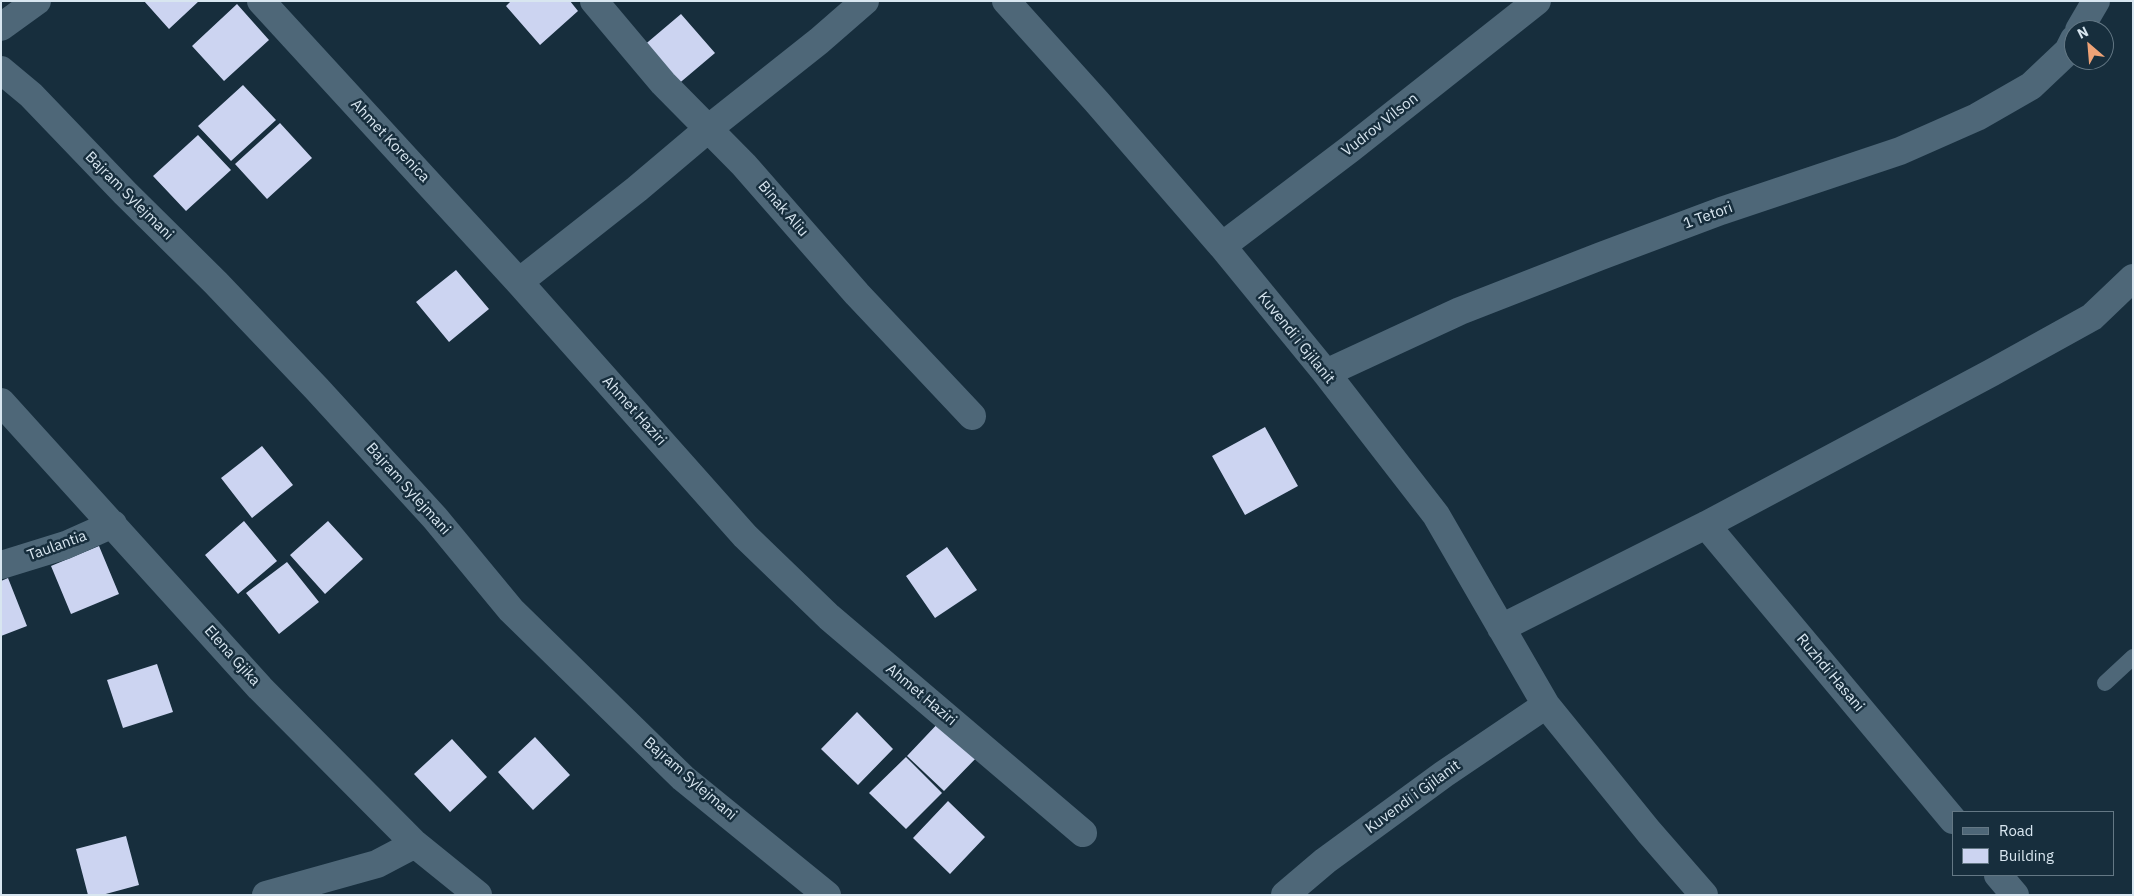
<!DOCTYPE html>
<html>
<head>
<meta charset="utf-8">
<style>
	body { margin:0 }
	#map { position:relative; width:2134px; height:896px; overflow:hidden; background:#172e3d; font-family:"IBM Plex Sans",sans-serif }
	canvas { display:block }
	.frame { position:absolute; inset:0; border:2px solid #d8e6f0; pointer-events:none }
	.legend { position:absolute; left:1952px; top:811px; width:162px; height:65px; box-sizing:border-box; background:#172e3d; border:1px solid #647885; margin:0; padding:6px 9px; list-style:none; font-size:15px; color:#d8e6f0 }
	.legend li { display:flex; align-items:center; gap:10px; height:25px }
	.legend b { width:25px; border:1px solid #647885 }
	.north { position:absolute; left:2064px; top:20px; width:50px; height:50px; box-sizing:border-box; background:#172e3d; border:1px solid #647885; border-radius:50%; rotate:333deg; font-size:14px; font-weight:700; line-height:20px; text-align:center; color:#d8e6f0 }
	.north::after { content:''; display:block; margin:auto; width:18px; height:22px; background:#efa377; clip-path:polygon(50% 0,100% 100%,50% 72%,0 100%) }
</style>
</head>
<body>
<div id="map">
<canvas width="2134" height="896"></canvas>
<div class="frame"></div>
<ul class="legend">
<li><b style="height:6px;background:#4e6778"></b>Road</li>
<li><b style="height:14px;background:#ccd4f1"></b>Building</li>
</ul>
<div class="north">N</div>
</div>
<script>
const g = document.querySelector('canvas').getContext('2d');
g.lineJoin = 'round';
function fill(path, color) { g.fillStyle = color; g.fill(path, 'evenodd'); }
const shape = rows => new Path2D(rows.map(r => 'M' + r).join(''));
function strokePath(path, color, width, dash) { g.strokeStyle = color; g.lineWidth = width; g.lineCap = dash ? 'butt' : 'round'; g.setLineDash(dash || []); g.stroke(path); }
function drawText(font, color, halo, rows, align = 'center') {
  g.font = font + ' "IBM Plex Sans",sans-serif'; g.lineWidth = 5; g.setLineDash([]); g.textBaseline = 'middle'; g.strokeStyle = halo; g.fillStyle = color; for (const [text, x, y, turn = 0] of rows) {
    g.save(); g.translate(x, y); g.rotate((+turn || 0) * Math.PI / 180); g.textAlign = isNaN(turn) ? turn : align; if (halo) g.strokeText(text, 0, 0); g.fillText(text, 0, 0); g.restore();
  }
}
fill(shape([
	[144,1,199,1,169,29],
	[511,1,570,1,578,11,540,45,506,6],
	[237,4,269,40,224,81,192,46],
	[681,14,715,53,676,86,642,47],
	[243,85,276,120,231,161,198,126],
	[280,123,312,158,267,199,235,164],
	[198,135,231,170,186,211,153,176],
	[456,270,489,309,449,342,416,302],
	[1265,427,1298,486,1245,515,1212,456],
	[262,446,293,485,252,518,221,478],
	[244,521,277,561,238,594,205,555],
	[328,521,363,559,325,594,290,555],
	[99,546,119,594,71,614,51,566],
	[947,547,977,590,935,618,906,576],
	[287,562,319,602,279,634,246,593],
	[8,578,27,626,1,636,1,581],
	[157,664,173,712,123,728,107,680],
	[857,712,893,749,858,785,821,749],
	[943,718,980,754,944,791,907,756],
	[535,737,570,775,533,810,498,772],
	[452,739,487,777,450,812,414,774],
	[906,757,942,793,906,829,869,793],
	[948,801,985,837,950,874,913,838],
	[126,836,139,885,102,895,88,895,76,849]
]), '#ccd4f1');
strokePath(shape([
	[2105,683,2133,657]
]), '#4e6778', 16);
strokePath(shape([
	[261,1,519,282,745,536,829,617,1083,833],
	[594,1,663,83,744,165,857,294,972,416],
	[1006,1,1097,102,1222,246,1326,373,1436,515,1546,705,1649,832,1704,895],
	[1,27,37,1],
	[2079,30,2096,1],
	[1,70,31,95,125,193,216,283,317,389,435,518,511,610,683,778,827,895],
	[1222,246,1350,149,1537,1],
	[519,282,637,189,708,129,819,41,865,1],
	[1326,373,1460,311,1601,256,1721,211,1900,151,1977,117,2031,86,2068,51,2074,39],
	[1,402,260,688,415,844,478,895],
	[1706,525,1953,820],
	[1,565,66,545,113,524],
	[1501,628,1706,525,1991,373,2092,317,2133,278],
	[1998,875,2015,895],
	[266,895,377,864,415,844],
	[1285,895,1325,861,1444,774,1546,705]
]), '#4e6778', 28);
drawText('15px', '#d8e6f0', '#172e3d', [
	["Vudrov Vilson",1380,125,-38],
	["Ahmet Korenica",390,141,47],
	["Bajram Sylejmani",129,196,45],
	["Binak Aliu",783,209,49],
	["1 Tetori",1708,216,-20],
	["Kuvendi i Gjilanit",1296,338,51],
	["Ahmet Haziri",634,411,48],
	["Bajram Sylejmani",408,489,48],
	["Taulantia",57,546,-20],
	["Elena Gjika",232,656,48],
	["Ruzhdi Hasani",1830,673,50],
	["Ahmet Haziri",921,695,40],
	["Bajram Sylejmani",690,779,41],
	["Kuvendi i Gjilanit",1413,797,-36]
]);
</script>
</body>
</html>
